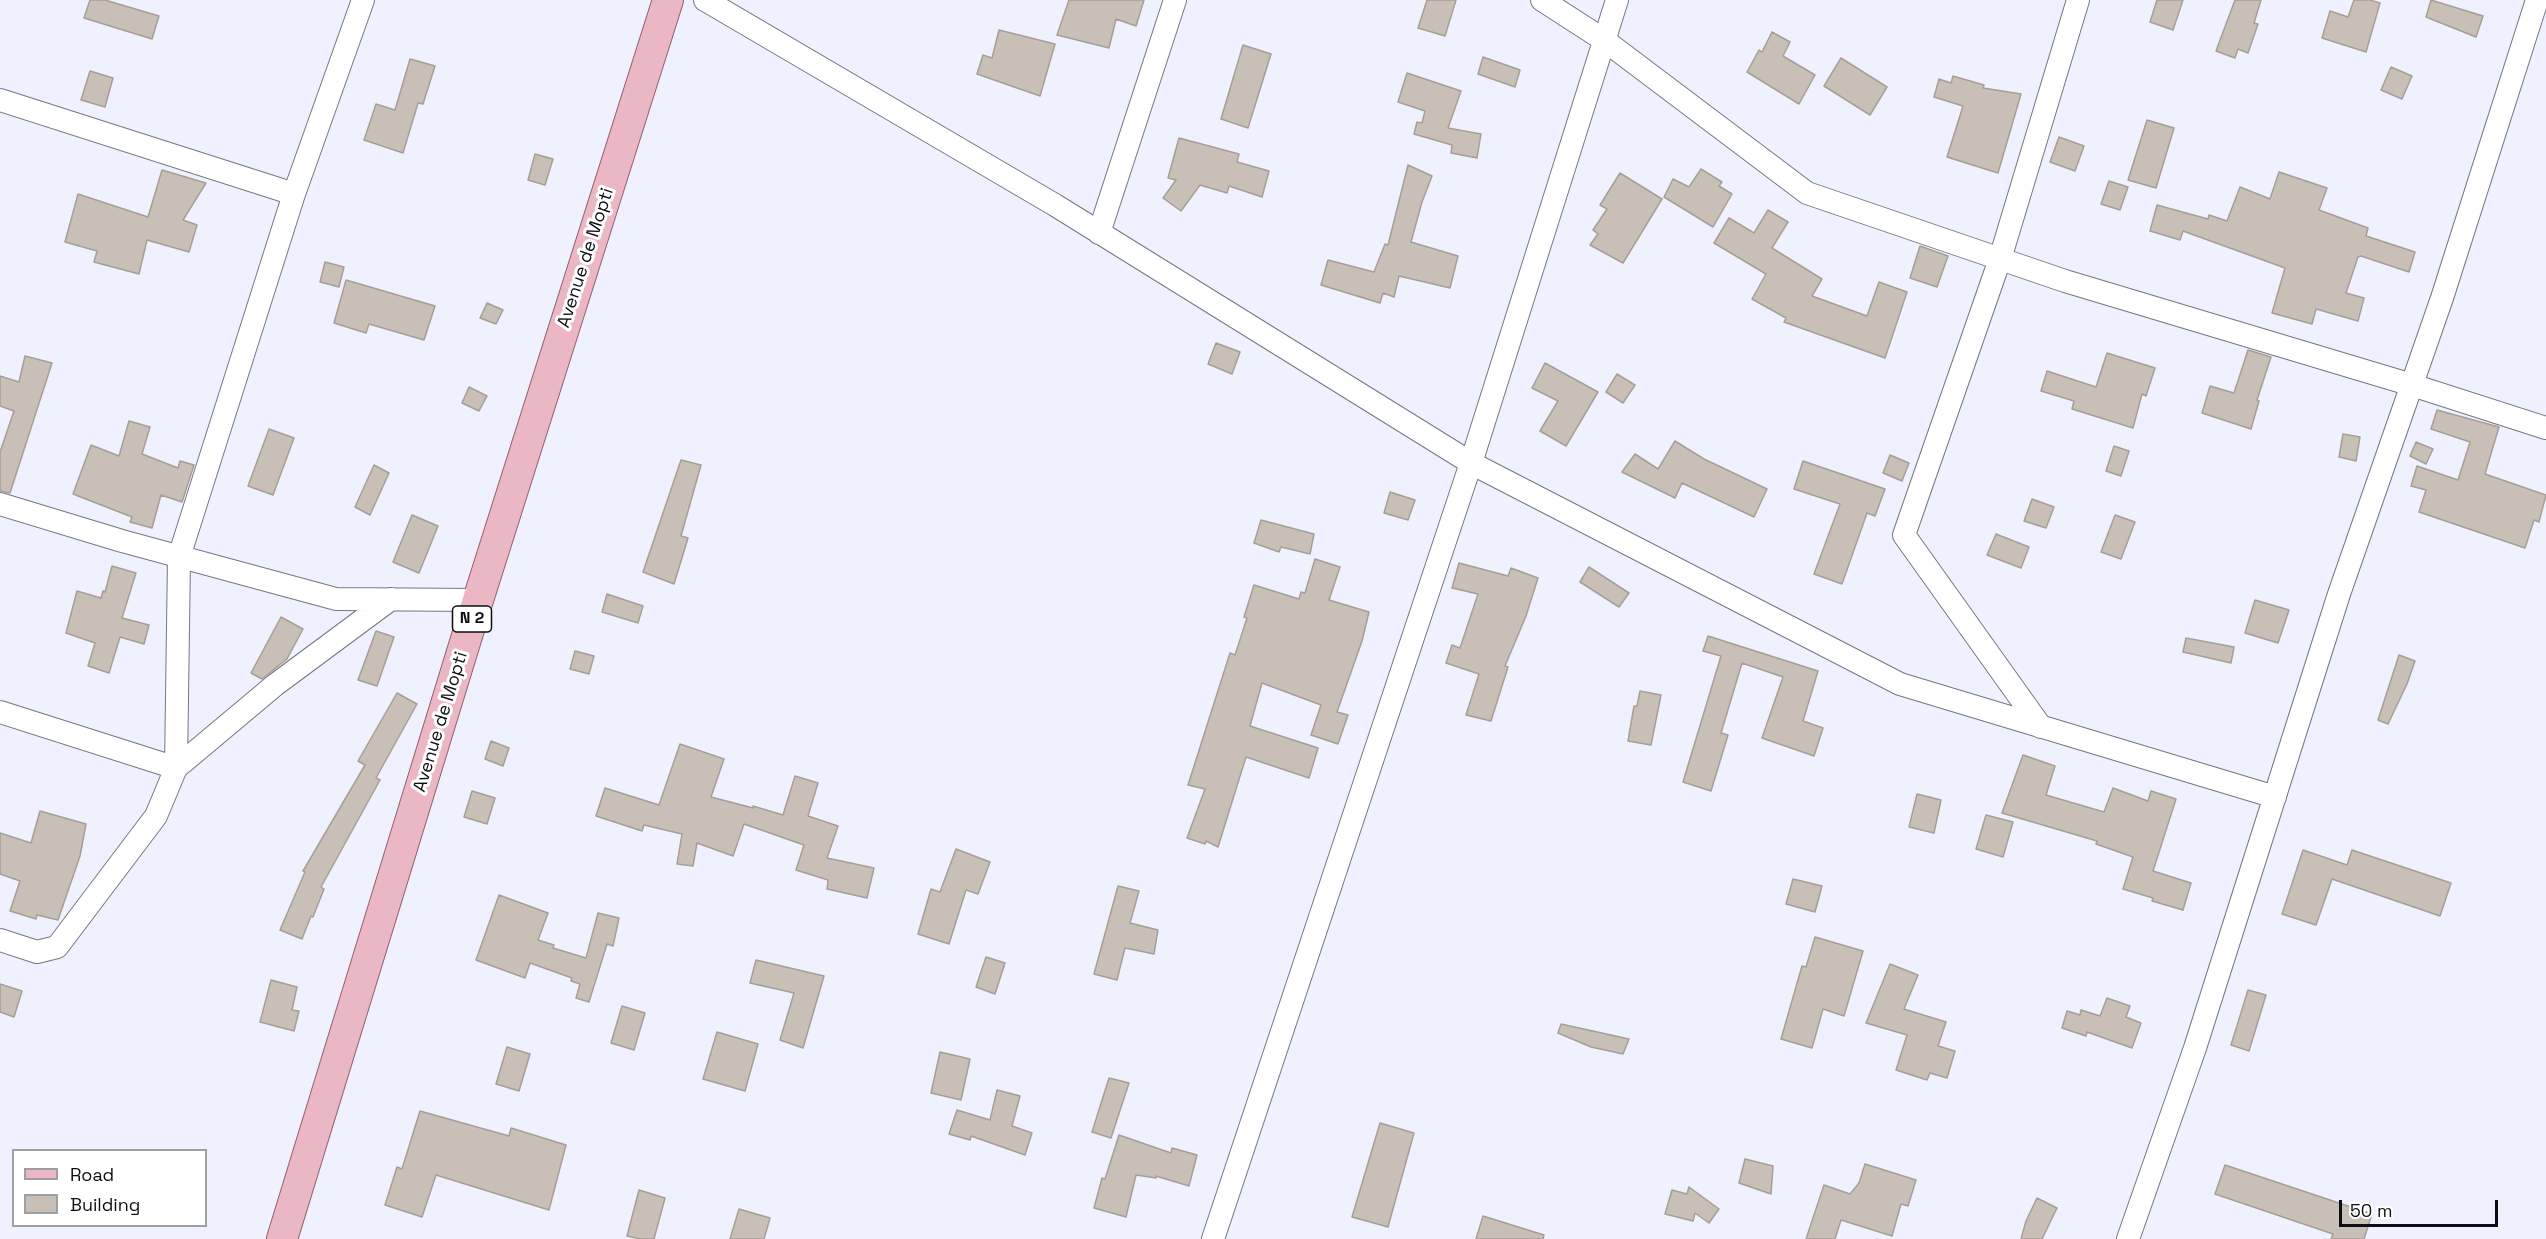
<!DOCTYPE html>
<html>
<head>
<meta charset="utf-8">
<style>
	body { margin:0 }
	#map { position:relative; width:2546px; height:1239px; overflow:hidden; background:#eff2fe; font-family:"Space Grotesk",sans-serif }
	canvas { display:block }
	.legend { position:absolute; left:12px; top:1149px; width:195px; height:78px; box-sizing:border-box; background:#fff; border:2px solid #9e9fa0; margin:0; padding:8px 10px; list-style:none; font-size:18px; color:#0d0e11 }
	.legend li { display:flex; align-items:center; gap:12px; height:30px }
	.legend b { width:30px; border:2px solid #9e9fa0 }
	.scale { position:absolute; left:2339px; top:1200px; width:159px; height:27px; box-sizing:border-box; border:3px solid #0d0e11; border-top:0; padding-left:8px; font-size:18px; line-height:21px; white-space:nowrap; color:#0d0e11; -webkit-text-stroke:4px #fff; paint-order:stroke }
</style>
</head>
<body>
<div id="map">
<canvas width="2546" height="1239"></canvas>
<ul class="legend">
<li><b style="height:8px;background:#ebb7c5"></b>Road</li>
<li><b style="height:16px;background:#c8bfb7"></b>Building</li>
</ul>
<div class="scale">50 m</div>
</div>
<script>
const g = document.querySelector('canvas').getContext('2d');
g.lineJoin = 'round';
function fill(path, color) { g.fillStyle = color; g.fill(path, 'evenodd'); }
const shape = rows => new Path2D(rows.map(r => 'M' + r).join(''));
function strokePath(path, color, width, dash) { g.strokeStyle = color; g.lineWidth = width; g.lineCap = dash ? 'butt' : 'round'; g.setLineDash(dash || []); g.stroke(path); }
function drawText(font, color, halo, rows, align = 'center') {
  g.font = font + ' "Space Grotesk",sans-serif'; g.lineWidth = 6; g.setLineDash([]); g.textBaseline = 'middle'; g.strokeStyle = halo; g.fillStyle = color; for (const [text, x, y, turn = 0] of rows) {
    g.save(); g.translate(x, y); g.rotate((+turn || 0) * Math.PI / 180); g.textAlign = isNaN(turn) ? turn : align; if (halo) g.strokeText(text, 0, 0); g.fillText(text, 0, 0); g.restore();
  }
}
const building = shape([
	[90,0,105,0,159,16,152,39,84,18,90,0],
	[1069,0,1144,0,1136,26,1116,19,1109,48,1057,35,1069,0],
	[1427,0,1456,0,1445,36,1418,28,1427,0],
	[2157,0,2183,0,2173,30,2150,22,2157,0],
	[2235,0,2261,0,2254,23,2258,24,2248,53,2238,49,2235,58,2216,51,2235,0],
	[2354,0,2370,0,2380,3,2366,52,2322,38,2330,11,2348,17,2354,0],
	[2431,0,2483,16,2476,37,2426,17,2431,0],
	[999,30,1055,44,1040,96,977,74,983,55,992,58,999,30],
	[1772,32,1790,42,1783,56,1815,75,1799,104,1747,72,1759,50,1762,52,1772,32],
	[1243,45,1271,54,1248,128,1221,119,1243,45],
	[1483,57,1520,70,1515,87,1478,74,1483,57],
	[1841,58,1887,87,1870,115,1824,86,1841,58],
	[410,59,435,66,423,104,418,103,403,153,364,140,376,104,395,110,410,59],
	[2391,67,2412,76,2402,99,2381,90,2391,67],
	[90,71,113,78,105,107,81,100,90,71],
	[1407,73,1461,91,1448,128,1481,134,1477,158,1451,153,1452,145,1414,134,1417,122,1422,123,1425,111,1398,102,1407,73],
	[1953,76,1984,85,1983,88,2021,94,1998,173,1947,157,1963,106,1934,97,1939,79,1951,83,1953,76],
	[2147,120,2174,128,2156,188,2128,180,2147,120],
	[2059,137,2084,146,2075,171,2050,162,2059,137],
	[1179,138,1239,154,1237,162,1269,171,1262,197,1229,186,1227,193,1200,185,1181,211,1163,198,1176,180,1168,178,1179,138],
	[535,154,553,159,545,185,528,180,535,154],
	[1408,165,1432,176,1422,202,1411,242,1458,256,1450,288,1399,276,1394,297,1383,293,1380,303,1321,285,1328,260,1374,272,1385,244,1388,245,1408,165],
	[1701,169,1722,182,1719,186,1732,194,1713,227,1664,197,1673,179,1689,187,1701,169],
	[162,170,206,183,183,220,197,225,189,252,147,240,139,274,94,262,97,251,65,242,78,194,148,217,162,170],
	[2279,172,2327,188,2319,210,2368,228,2366,236,2415,252,2409,272,2361,256,2358,257,2346,293,2364,298,2358,321,2316,309,2312,324,2272,313,2285,268,2183,231,2180,240,2150,231,2157,205,2208,219,2209,215,2227,221,2240,187,2270,199,2279,172],
	[1620,173,1662,199,1623,263,1590,245,1598,234,1593,230,1607,209,1600,205,1620,173],
	[2109,181,2128,187,2120,210,2101,204,2109,181],
	[1768,210,1788,222,1772,248,1822,279,1812,296,1867,316,1879,282,1907,292,1885,358,1784,322,1786,318,1752,299,1766,274,1714,243,1729,218,1754,233,1768,210],
	[1920,246,1948,256,1937,287,1910,278,1920,246],
	[325,262,344,267,339,287,320,282,325,262],
	[346,280,435,306,424,340,369,324,366,333,334,323,346,280],
	[487,303,503,310,496,324,480,318,487,303],
	[1216,343,1240,352,1232,374,1208,364,1216,343],
	[2248,350,2271,357,2257,400,2259,401,2251,429,2202,413,2210,386,2234,393,2248,350],
	[2107,353,2155,368,2146,396,2142,394,2133,428,2072,409,2074,401,2041,391,2047,371,2096,387,2107,353],
	[25,356,52,363,10,493,0,491,0,452,14,411,0,406,0,376,19,382,25,356],
	[1545,363,1598,392,1566,446,1540,431,1558,401,1532,388,1545,363],
	[1617,374,1635,385,1623,403,1606,392,1617,374],
	[469,387,487,396,479,411,462,403,469,387],
	[2437,410,2499,427,2485,474,2546,495,2539,522,2534,520,2525,548,2419,512,2426,490,2411,486,2417,466,2458,480,2470,442,2431,429,2437,410],
	[129,421,150,427,142,454,178,468,180,461,194,465,182,502,161,495,152,528,130,522,132,517,73,494,91,445,119,456,129,421],
	[269,429,294,438,273,495,248,486,269,429],
	[2343,434,2360,437,2356,461,2339,457,2343,434],
	[1675,441,1704,459,1767,489,1754,517,1682,483,1675,498,1622,472,1635,454,1658,469,1675,441],
	[2416,442,2433,449,2426,464,2410,456,2416,442],
	[2114,446,2129,451,2121,476,2106,471,2114,446],
	[1890,455,1909,463,1902,481,1883,473,1890,455],
	[681,460,701,465,681,536,688,538,674,584,643,572,681,460],
	[1803,461,1885,489,1875,516,1867,513,1842,584,1814,574,1840,504,1794,489,1803,461],
	[374,465,389,473,370,515,355,507,374,465],
	[1390,492,1415,500,1408,520,1384,513,1390,492],
	[2032,499,2054,507,2046,528,2024,521,2032,499],
	[412,515,438,526,419,573,393,562,412,515],
	[2115,515,2135,522,2121,559,2101,552,2115,515],
	[1261,520,1314,534,1310,554,1281,547,1279,552,1254,543,1261,520],
	[1996,534,2029,547,2021,568,1987,555,1996,534],
	[1315,559,1340,567,1329,600,1369,612,1362,641,1337,712,1348,715,1338,744,1311,735,1321,705,1262,683,1250,726,1318,748,1309,778,1246,757,1218,847,1206,841,1205,844,1187,838,1205,789,1188,785,1230,653,1235,655,1247,618,1244,617,1254,585,1299,599,1301,592,1305,593,1315,559],
	[1459,563,1508,576,1511,568,1538,578,1526,616,1505,666,1508,667,1491,721,1466,715,1479,674,1446,663,1452,645,1460,648,1478,594,1452,588,1459,563],
	[112,566,136,573,122,618,149,625,144,644,120,637,109,673,88,666,95,643,66,633,77,591,101,598,103,591,105,592,112,566],
	[1589,567,1629,593,1619,607,1580,582,1589,567],
	[607,594,643,606,638,623,602,612,607,594],
	[2255,600,2289,610,2278,643,2245,633,2255,600],
	[281,617,303,629,287,659,262,679,251,673,281,617],
	[376,631,394,637,377,686,358,680,376,631],
	[1708,636,1818,671,1803,721,1823,728,1814,756,1762,738,1783,677,1742,663,1721,733,1728,735,1711,791,1683,782,1721,656,1703,651,1708,636],
	[2186,638,2234,647,2231,663,2183,652,2186,638],
	[575,651,594,656,589,674,570,669,575,651],
	[2399,655,2415,661,2407,684,2388,724,2378,720,2399,655],
	[1640,691,1661,695,1651,745,1628,741,1634,706,1637,706,1640,691],
	[397,693,417,704,376,778,380,780,321,887,324,889,313,917,311,916,302,939,280,930,305,872,303,871,365,765,358,761,397,693],
	[491,741,509,748,503,766,485,759,491,741],
	[680,744,724,759,711,797,753,808,753,806,783,815,795,776,818,783,808,816,838,826,827,858,874,868,867,898,827,889,828,880,796,870,804,845,744,824,733,856,697,843,693,866,677,864,682,834,644,825,642,831,596,816,605,788,659,805,680,744],
	[2023,755,2055,766,2046,795,2104,812,2113,788,2148,801,2151,791,2176,799,2153,871,2191,883,2183,910,2152,901,2153,898,2123,889,2133,857,2096,844,2097,841,2002,813,2023,755],
	[472,791,495,798,487,824,464,817,472,791],
	[1917,794,1941,800,1934,833,1909,827,1917,794],
	[40,811,86,824,80,856,58,920,37,915,36,919,10,911,20,881,0,874,0,833,31,843,40,811],
	[1986,815,2013,822,2003,857,1976,849,1986,815],
	[956,849,990,862,978,894,966,890,949,944,918,934,931,889,940,892,956,849],
	[2303,850,2347,865,2352,850,2451,883,2440,916,2332,879,2316,925,2282,914,2303,850],
	[1793,879,1822,886,1815,912,1786,904,1793,879],
	[1118,886,1139,891,1130,923,1158,930,1154,954,1125,948,1117,980,1094,974,1118,886],
	[499,895,548,913,538,940,554,945,553,948,586,958,598,913,619,918,613,946,607,944,589,1002,576,998,580,984,571,981,572,978,530,963,525,978,476,960,499,895],
	[1815,937,1863,951,1844,1016,1823,1009,1812,1048,1781,1039,1802,966,1806,967,1815,937],
	[986,957,1005,963,995,994,976,987,986,957],
	[756,960,824,976,803,1048,780,1040,794,993,750,983,756,960],
	[1890,964,1918,975,1904,1009,1946,1022,1938,1046,1955,1051,1947,1078,1930,1073,1927,1080,1896,1070,1907,1035,1866,1023,1890,964],
	[271,980,297,987,292,1010,299,1011,294,1031,260,1022,271,980],
	[0,984,22,991,14,1017,0,1012,0,984],
	[2248,990,2266,995,2249,1051,2231,1045,2248,990],
	[2107,998,2130,1006,2126,1017,2141,1023,2132,1048,2087,1032,2086,1036,2062,1028,2067,1011,2080,1015,2081,1010,2100,1016,2107,998],
	[622,1006,645,1013,634,1050,611,1043,622,1006],
	[1561,1024,1629,1039,1623,1054,1591,1047,1558,1033,1561,1024],
	[717,1032,758,1044,745,1091,703,1079,717,1032],
	[507,1047,530,1054,519,1091,496,1084,507,1047],
	[940,1052,970,1059,961,1100,931,1093,940,1052],
	[1109,1078,1129,1083,1111,1138,1092,1132,1109,1078],
	[997,1090,1020,1096,1012,1126,1032,1133,1025,1155,971,1136,970,1140,949,1134,957,1110,990,1120,997,1090],
	[420,1111,509,1136,511,1128,566,1145,549,1210,436,1175,422,1217,385,1205,397,1167,402,1169,420,1111],
	[1380,1123,1414,1133,1388,1227,1352,1217,1380,1123],
	[1119,1135,1171,1153,1172,1148,1197,1155,1189,1186,1156,1176,1156,1178,1136,1175,1126,1217,1094,1208,1102,1178,1105,1179,1119,1135],
	[1745,1159,1773,1166,1771,1194,1739,1183,1745,1159],
	[1865,1164,1916,1180,1908,1206,1901,1204,1892,1236,1841,1220,1835,1239,1806,1239,1824,1185,1850,1194,1859,1183,1865,1164],
	[2225,1165,2372,1214,2364,1239,2331,1239,2333,1234,2215,1194,2225,1165],
	[1689,1187,1719,1209,1709,1223,1695,1213,1693,1221,1665,1214,1672,1190,1687,1194,1689,1187],
	[639,1190,665,1198,654,1239,640,1239,627,1236,639,1190],
	[2037,1198,2057,1208,2042,1239,2021,1239,2026,1221,2037,1198],
	[739,1209,770,1218,764,1239,730,1239,739,1209],
	[1483,1216,1544,1235,1543,1239,1476,1239,1483,1216]
]);
fill(building, '#c8bfb7');
strokePath(building, '#a79e96', 1.5);
const minor = shape([
	[705,0,1055,205,1471,463,1900,684,2275,797],
	[1542,0,1604,40,1807,193,2065,281,2412,385,2546,428],
	[0,100,294,194],
	[1099,233,1175,0],
	[0,504,122,541,336,599,478,600],
	[0,712,176,768,179,557,294,194,363,0],
	[2041,727,1904,535,2000,259,2078,0],
	[0,940,37,952,57,947,156,816,176,768,275,685,391,599],
	[1213,1239,1471,463,1617,0],
	[2128,1239,2195,1048,2339,594,2442,298,2537,0]
]);
const major = shape([
	[282,1239,478,600,668,0]
]);
strokePath(minor, '#757781', 24);
strokePath(major, '#955d6d', 32);
strokePath(minor, '#fff', 22);
strokePath(major, '#ebb7c5', 30);
for (const [x, y, w] of [
	[472,619,39]
]) { const box = new Path2D(); box.roundRect(x - w / 2, y - 13, w, 26, 4.5); g.fillStyle = '#fff'; g.fill(box); strokePath(box, '#0d0e11', 1.5); }
drawText('bold 16px', '#0d0e11', null, [
	["N 2",472,619]
]);
drawText('18px', '#0d0e11', '#fff', [
	["Avenue de Mopti",586,258,-72],
	["Avenue de Mopti",441,722,-73]
]);
</script>
</body>
</html>
